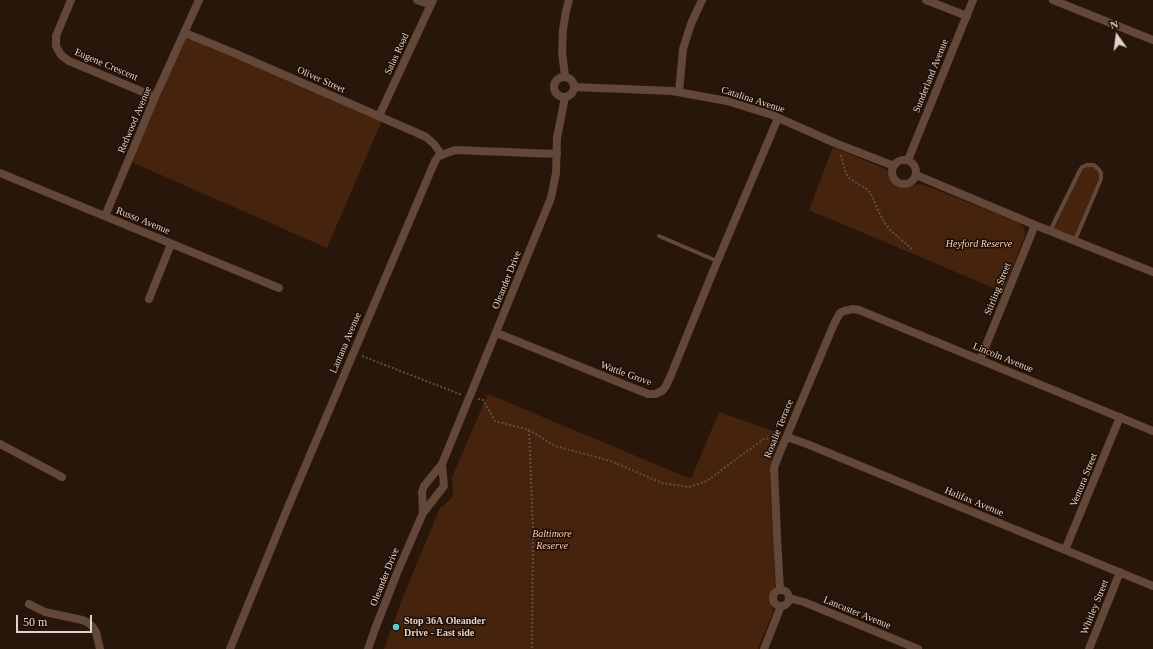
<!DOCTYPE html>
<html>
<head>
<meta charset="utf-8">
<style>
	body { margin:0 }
	#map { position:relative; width:1153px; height:649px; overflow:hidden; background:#28160b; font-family:Georgia,serif }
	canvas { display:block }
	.north { position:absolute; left:1097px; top:16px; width:40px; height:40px; -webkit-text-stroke:3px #1e0d04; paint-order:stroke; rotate:346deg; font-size:11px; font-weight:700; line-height:16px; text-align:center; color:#e0d3cc }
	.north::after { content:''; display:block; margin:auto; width:14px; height:18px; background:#e0d3cc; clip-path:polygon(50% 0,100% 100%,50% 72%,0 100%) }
	.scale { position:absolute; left:16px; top:615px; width:76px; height:18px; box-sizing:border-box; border:2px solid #e0d3cc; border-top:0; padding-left:5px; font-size:12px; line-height:14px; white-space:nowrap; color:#e0d3cc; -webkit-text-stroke:3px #1e0d04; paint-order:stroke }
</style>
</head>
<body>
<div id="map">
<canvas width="1153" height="649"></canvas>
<div class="north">N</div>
<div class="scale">50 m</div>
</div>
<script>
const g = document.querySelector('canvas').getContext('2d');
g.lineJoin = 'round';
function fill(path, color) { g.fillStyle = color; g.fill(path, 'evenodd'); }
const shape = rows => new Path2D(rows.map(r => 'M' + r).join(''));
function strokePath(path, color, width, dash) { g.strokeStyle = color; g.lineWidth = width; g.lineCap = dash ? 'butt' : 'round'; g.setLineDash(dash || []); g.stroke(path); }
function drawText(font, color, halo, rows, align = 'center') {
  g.font = font + ' Georgia,serif'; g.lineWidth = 3; g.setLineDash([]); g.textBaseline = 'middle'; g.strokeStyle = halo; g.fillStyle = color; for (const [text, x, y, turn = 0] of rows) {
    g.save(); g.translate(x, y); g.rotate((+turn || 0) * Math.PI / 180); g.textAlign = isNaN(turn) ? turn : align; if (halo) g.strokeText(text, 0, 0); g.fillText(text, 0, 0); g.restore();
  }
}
fill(shape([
	[185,33,383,118,327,248,129,161],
	[833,147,883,168,887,170,893,182,900,186,907,187,918,184,925,185,1019,223,1024,228,1025,235,1003,292,809,210],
	[1094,165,1101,173,1074,241,1050,232,1082,167],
	[488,394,691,479,719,412,782,434,774,455,770,479,775,584,775,588,771,593,770,598,773,612,758,649,384,649,402,599,440,508,449,501,453,495,452,477]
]), '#46230d');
strokePath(shape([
	[841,155,845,171,849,178,868,190,872,196,877,208,884,222,890,230,912,249],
	[362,356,462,395],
	[478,399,483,400,495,421,529,430,555,446,611,461,662,483,689,487,707,481,735,460,764,439,778,437],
	[529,430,533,529,532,649]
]), '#5f4f45', 2, [2, 2]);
strokePath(shape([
	[1050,231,1080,170,1082,167,1087,165,1094,165,1099,170,1101,173,1101,179,1075,240],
	[659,236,717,261]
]), '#634738', 4);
strokePath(shape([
	[71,0,56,36,56,46,61,55,69,61,155,97],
	[417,0,431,5],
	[926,0,967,16],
	[1053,0,1153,40],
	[185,33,234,53,415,132,426,137,434,144,442,155],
	[565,76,562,52,563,30,566,11,569,0],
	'554 87a10 10 0 1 1 20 0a10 10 0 1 1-20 0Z',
	[574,87,672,91,727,101,772,115,835,143,894,166],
	[679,92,683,49,691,24,702,0],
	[379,116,433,0],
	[908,160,973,0],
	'892 172a12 12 0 1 1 24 0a12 12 0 1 1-24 0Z',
	[0,173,279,288],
	[916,175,1035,225,1153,272],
	[105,216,155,97,199,0],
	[149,299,171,244],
	[497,333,648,394,655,394,662,391,666,386,671,375,712,274,778,118],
	[980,360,1035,225],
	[787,437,807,444,1153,586],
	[0,444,62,477],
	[423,513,422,492,424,486,442,464,551,198,556,173,557,138,565,97],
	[1065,550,1120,417],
	[780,590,777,536,774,468,778,457,834,324,840,313,844,311,853,309,859,310,1153,431],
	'773 598a8 8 0 1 1 16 0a8 8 0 1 1-16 0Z',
	[789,598,804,602,918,649],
	[29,604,45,612,82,620,87,622,92,626,96,632,100,649],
	[230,649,288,507,435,161,439,156,455,150,557,154],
	[368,649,375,629,397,573,423,513,444,486,442,464],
	[764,649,781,606],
	[1089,649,1120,572]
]), '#634738', 8);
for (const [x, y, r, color] of [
	[396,627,4,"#51ccd3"]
]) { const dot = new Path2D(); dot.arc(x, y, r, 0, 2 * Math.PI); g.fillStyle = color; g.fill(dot); strokePath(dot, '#1e0d04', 1.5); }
drawText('10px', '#e0d3cc', '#1e0d04', [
	["Salas Road",397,54,-65],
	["Eugene Crescent",106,65,23],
	["Sunderland Avenue",931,76,-68],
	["Oliver Street",321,80,24],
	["Catalina Avenue",753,100,18],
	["Redwood Avenue",135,120,-67],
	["Russo Avenue",143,221,22],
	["Oleander Drive",507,280,-68],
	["Stirling Street",998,289,-68],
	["Lantana Avenue",346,343,-67],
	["Lincoln Avenue",1003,358,22],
	["Wattle Grove",626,374,20],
	["Rosalie Terrace",779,429,-68],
	["Ventura Street",1084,480,-68],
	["Halifax Avenue",974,502,22],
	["Oleander Drive",385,577,-68],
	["Whitley Street",1095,607,-68],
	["Lancaster Avenue",857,613,22]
]);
drawText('italic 10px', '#fad3be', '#1e0d04', [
	["Heyford Reserve",979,244],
	["Baltimore",552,534],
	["Reserve",552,546]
]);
drawText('bold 10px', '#e0d3cc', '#1e0d04', [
	["Stop 36A Oleander",404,621],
	["Drive - East side",404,633]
], 'left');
</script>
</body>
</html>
